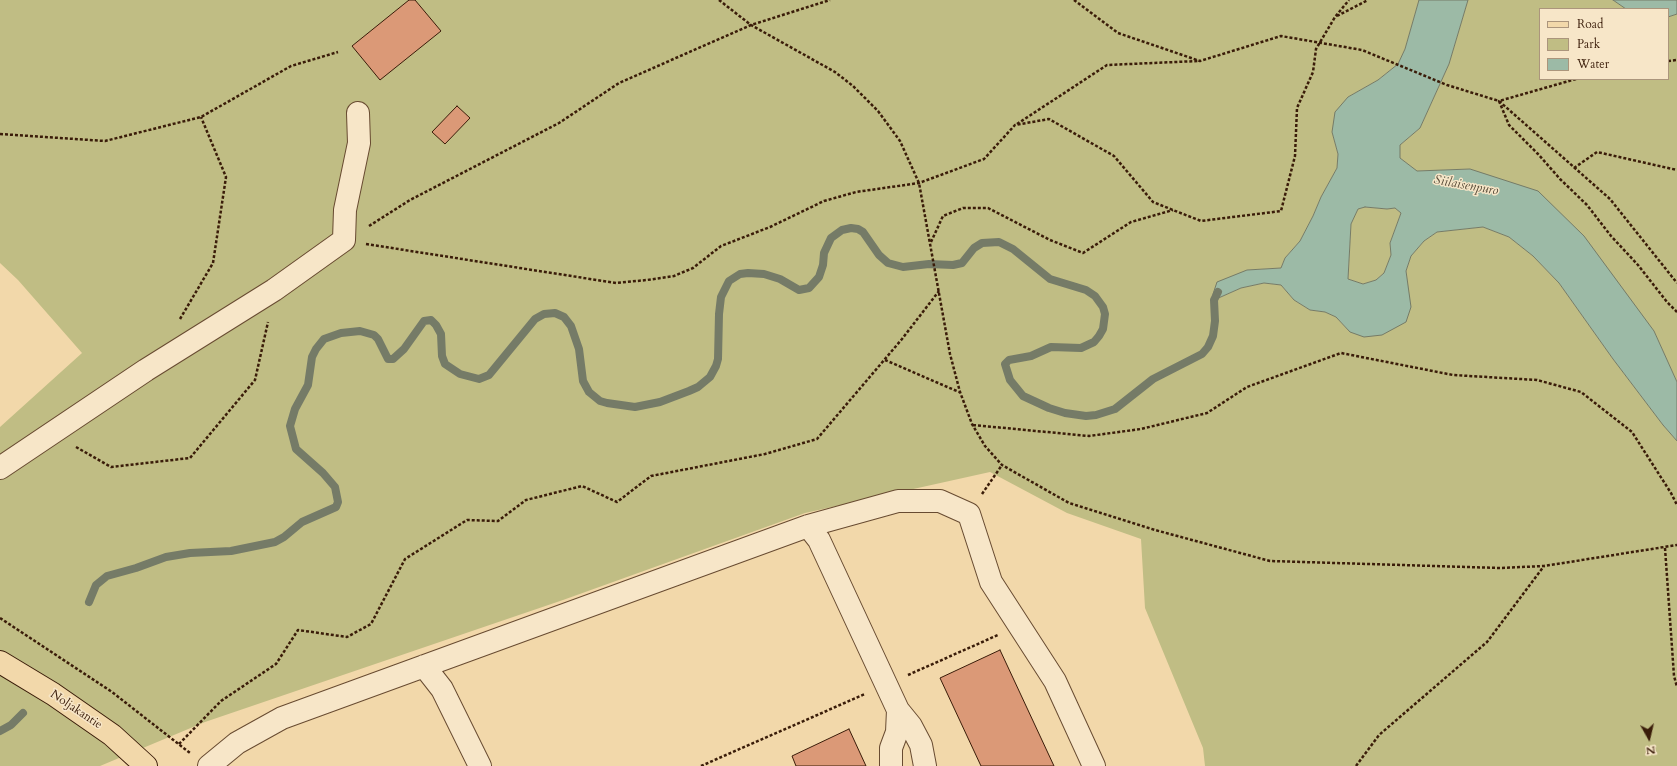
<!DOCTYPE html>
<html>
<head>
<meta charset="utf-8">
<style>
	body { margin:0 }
	#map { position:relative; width:1677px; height:766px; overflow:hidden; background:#f2d8aa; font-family:Cardo,serif }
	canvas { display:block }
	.legend { position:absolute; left:1539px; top:8px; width:130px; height:72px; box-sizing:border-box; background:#f7e6c8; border:1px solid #ab957c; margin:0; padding:5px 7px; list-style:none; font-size:12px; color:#3a1c09 }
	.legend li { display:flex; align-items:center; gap:8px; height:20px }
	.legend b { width:20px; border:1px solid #ab957c }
	.north { position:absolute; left:1629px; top:718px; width:40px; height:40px; -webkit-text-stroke:3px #f7e6c8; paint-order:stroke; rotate:172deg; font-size:11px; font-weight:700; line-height:16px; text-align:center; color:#3a1c09 }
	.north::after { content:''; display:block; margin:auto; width:14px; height:18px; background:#3a1c09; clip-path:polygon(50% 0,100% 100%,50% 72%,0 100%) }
</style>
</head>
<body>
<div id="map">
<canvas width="1677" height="766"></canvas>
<ul class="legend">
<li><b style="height:5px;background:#f2d8aa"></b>Road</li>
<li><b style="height:11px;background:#c0bd84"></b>Park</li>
<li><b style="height:11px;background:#9cbaa6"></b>Water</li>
</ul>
<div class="north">N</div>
</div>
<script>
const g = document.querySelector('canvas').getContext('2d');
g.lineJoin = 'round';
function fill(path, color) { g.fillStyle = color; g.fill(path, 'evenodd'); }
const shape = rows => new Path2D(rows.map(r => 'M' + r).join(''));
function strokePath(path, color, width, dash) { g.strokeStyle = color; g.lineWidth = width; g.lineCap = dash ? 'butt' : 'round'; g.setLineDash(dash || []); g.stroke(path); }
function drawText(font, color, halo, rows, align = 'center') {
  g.font = font + ' Cardo,serif'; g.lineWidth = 3; g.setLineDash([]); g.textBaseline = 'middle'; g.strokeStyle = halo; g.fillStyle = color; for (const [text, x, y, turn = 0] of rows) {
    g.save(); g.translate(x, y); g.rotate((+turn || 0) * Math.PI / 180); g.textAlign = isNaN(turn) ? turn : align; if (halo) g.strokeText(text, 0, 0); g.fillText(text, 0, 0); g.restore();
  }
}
fill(shape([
	[0,0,1419,0,1405,49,1398,64,1378,80,1348,97,1332,132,1338,154,1337,168,1321,197,1313,216,1300,241,1285,258,1281,268,1247,270,1214,300,1241,288,1264,283,1281,285,1294,300,1310,310,1325,312,1336,317,1350,332,1407,285,1406,271,1411,256,1424,241,1437,232,1483,227,1509,237,1533,256,1559,283,1613,359,1663,425,1677,441,1677,766,1205,766,1203,748,1145,608,1141,539,1067,513,990,472,805,513,563,600,205,722,100,766,0,766,0,427,82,353,18,280,0,263],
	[1468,0,1613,0,1626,9,1540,9,1540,79,1668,79,1668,17,1677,14,1677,382,1654,331,1470,169,1416,171,1400,158,1400,145,1420,128,1449,64],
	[1365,207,1387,209,1395,208,1401,213,1390,243,1391,255,1384,273,1376,280,1363,284,1348,279,1351,224,1358,209]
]), '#c0bd84');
const water = shape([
	[1419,0,1468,0,1449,64,1420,128,1400,145,1400,158,1417,171,1470,169,1538,191,1584,236,1654,331,1677,382,1677,441,1663,425,1613,359,1559,283,1533,256,1509,237,1483,227,1437,232,1424,241,1411,256,1406,271,1411,307,1406,322,1382,335,1364,337,1350,332,1336,317,1325,312,1310,310,1294,300,1281,285,1264,283,1241,288,1214,300,1213,294,1217,282,1247,270,1281,268,1285,258,1300,241,1313,216,1321,197,1337,168,1338,154,1332,132,1335,112,1348,97,1378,80,1398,64,1405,49,1419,0],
	[1365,207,1387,209,1395,208,1401,213,1390,243,1391,255,1384,273,1376,280,1363,284,1348,279,1351,224,1358,209,1365,207],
	[1613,0,1677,0,1677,14,1668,17,1668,9,1626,9,1613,0]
]);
fill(water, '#9cbaa6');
strokePath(water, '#757b67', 1);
strokePath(shape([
	[89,602,96,585,107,576,136,568,166,557,190,553,231,551,275,542,284,537,302,522,336,507,338,502,335,487,323,473,296,449,290,426,295,409,308,385,312,357,316,349,324,339,341,333,360,331,374,335,378,339,388,359,393,359,404,349,424,321,431,320,436,325,441,334,442,356,445,364,460,374,479,379,489,375,535,319,544,314,555,313,564,317,571,326,579,349,583,381,589,392,600,401,607,403,635,407,660,402,689,391,698,387,710,377,716,366,718,359,719,314,721,297,729,281,740,274,748,273,764,274,780,279,799,290,809,288,819,277,823,265,824,253,831,238,842,230,851,228,858,229,863,232,879,255,888,263,903,267,929,264,953,265,962,263,974,248,982,243,999,242,1013,249,1050,279,1086,290,1095,296,1103,307,1105,314,1103,329,1099,336,1094,342,1081,348,1051,347,1031,356,1009,360,1005,364,1010,380,1023,396,1049,408,1065,413,1086,416,1096,415,1115,409,1153,379,1202,354,1208,347,1213,336,1215,321,1214,300,1218,292],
	[0,731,11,725,23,713]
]), '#757b67', 8);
const building = shape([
	[409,0,415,0,441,31,380,80,352,46,409,0],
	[457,106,470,118,445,144,432,132,457,106],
	[1000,650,1054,766,981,766,940,678,1000,650],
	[849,729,866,766,796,766,792,756,849,729]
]);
fill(building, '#db9977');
strokePath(building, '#3a1c09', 1);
const minor = shape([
	[0,468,146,370,274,290,344,240,345,210,359,143,358,113],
	[808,526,819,540,898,710,911,726,921,745,925,766],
	[424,666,442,689,480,766],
	[209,766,237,743,282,718,808,526,898,501,940,501,969,514,991,582,1055,681,1094,766],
	[891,766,891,748,897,732,898,710]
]);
const major = shape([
	[0,662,53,694,112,735,146,766]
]);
strokePath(minor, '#684b31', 24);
strokePath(major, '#3a1c09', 24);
strokePath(shape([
	[719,0,751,25,835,72,853,86,878,111,900,141,919,183,950,354,960,392,972,424,985,446,1002,465,1069,503,1155,530,1270,561,1500,568,1544,566,1677,545],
	[1074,0,1118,33,1200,61,1281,36,1362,50,1447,85,1499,101,1610,199,1677,283],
	[1337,16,1368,0],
	[1668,61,1677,60],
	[1576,79,1499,101,1509,125,1538,154,1560,179,1587,205,1611,236,1638,265,1667,302,1677,312],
	[1017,124,1107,65,1198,61],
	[0,134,105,141,201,117,291,66,338,52],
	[1574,168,1597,152,1677,170],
	[369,226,410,200,559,123,619,83,751,25,830,0],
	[931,242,943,216,963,208,988,208,1050,240,1083,253,1131,222,1173,210],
	[366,244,616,283,647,280,674,276,693,268,721,246,770,227,824,201,856,192,919,183,984,159,1015,125,1049,119,1114,156,1153,202,1173,210,1201,221,1281,211,1295,156,1297,108,1313,72,1316,49,1335,17,1349,0],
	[180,319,213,263,226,177,201,117],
	[885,360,959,392],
	[973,425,1089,436,1141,429,1207,413,1247,387,1341,353,1453,375,1537,380,1581,392,1632,432,1671,493,1677,505],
	[76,447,111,467,190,458,255,380,268,322],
	[982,494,1002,465],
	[1665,548,1674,676,1677,687],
	[0,618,112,692,190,753],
	[908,675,998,635],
	[179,744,221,701,276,664,298,630,347,637,371,624,405,559,467,520,498,521,526,500,582,486,617,502,651,476,765,454,817,439,902,339,939,291],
	[701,766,865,694],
	[1356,766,1379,735,1487,642,1544,566]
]), '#3a1c09', 2.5, [3, 2]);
strokePath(minor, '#f7e6c8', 22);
strokePath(major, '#f2d8aa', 22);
drawText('12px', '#3a1c09', '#f7e6c8', [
	["Noljakantie",76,710,34]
]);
drawText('italic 13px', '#574b38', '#f7e6c8', [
	["Siilaisenpuro",1466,186,10]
]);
</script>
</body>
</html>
